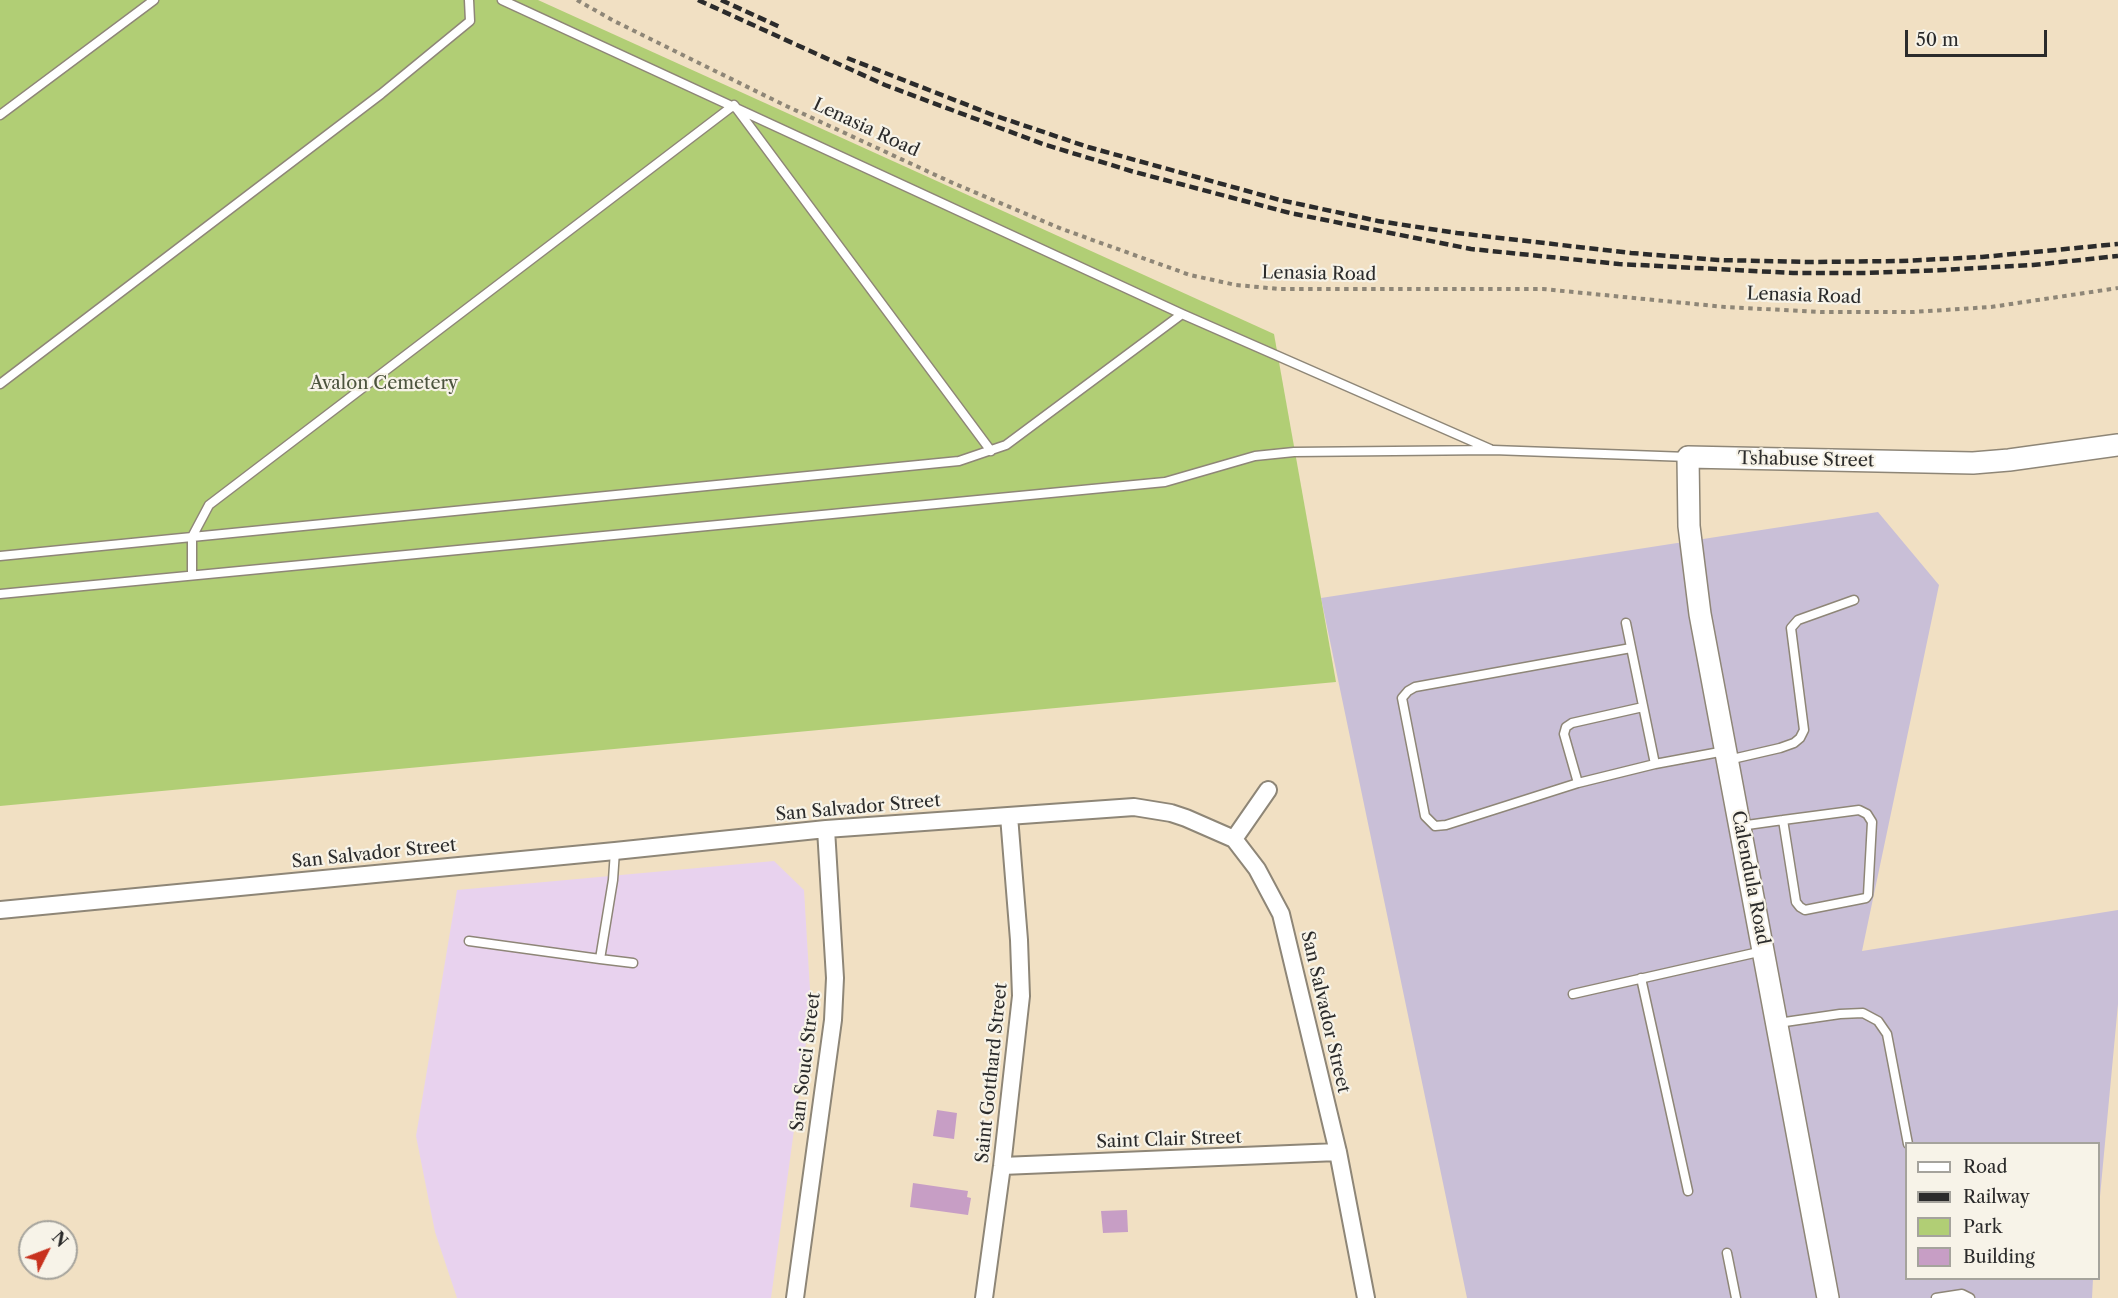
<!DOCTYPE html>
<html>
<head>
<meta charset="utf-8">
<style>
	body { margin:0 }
	#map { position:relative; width:2118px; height:1298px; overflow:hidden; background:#f1e0c3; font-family:"Libre Caslon Text",serif }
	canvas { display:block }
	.legend { position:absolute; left:1905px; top:1142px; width:195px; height:138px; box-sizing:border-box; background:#f7f3e8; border:2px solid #a5a39c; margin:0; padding:8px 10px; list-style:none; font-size:18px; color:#2b2b2b }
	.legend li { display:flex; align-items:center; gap:12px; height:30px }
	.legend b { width:30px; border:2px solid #a5a39c }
	.north { position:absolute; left:18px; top:1220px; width:60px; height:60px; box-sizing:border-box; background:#f7f3e8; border:2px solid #a5a39c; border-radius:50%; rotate:48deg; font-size:16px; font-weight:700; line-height:24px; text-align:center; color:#2b2b2b }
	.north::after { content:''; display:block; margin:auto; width:21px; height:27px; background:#c8321e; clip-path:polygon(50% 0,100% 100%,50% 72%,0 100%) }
	.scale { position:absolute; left:1905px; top:30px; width:142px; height:27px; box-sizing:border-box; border:3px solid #2b2b2b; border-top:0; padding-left:8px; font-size:18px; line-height:21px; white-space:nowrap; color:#2b2b2b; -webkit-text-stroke:4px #f7f3e8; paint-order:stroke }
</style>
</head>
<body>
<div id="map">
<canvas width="2118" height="1298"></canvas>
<ul class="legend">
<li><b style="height:8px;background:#fff"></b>Road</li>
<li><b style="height:8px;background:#2b2b2b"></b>Railway</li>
<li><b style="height:16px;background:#b1ce75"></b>Park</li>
<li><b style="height:16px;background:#c79ec5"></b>Building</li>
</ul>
<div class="north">N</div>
<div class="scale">50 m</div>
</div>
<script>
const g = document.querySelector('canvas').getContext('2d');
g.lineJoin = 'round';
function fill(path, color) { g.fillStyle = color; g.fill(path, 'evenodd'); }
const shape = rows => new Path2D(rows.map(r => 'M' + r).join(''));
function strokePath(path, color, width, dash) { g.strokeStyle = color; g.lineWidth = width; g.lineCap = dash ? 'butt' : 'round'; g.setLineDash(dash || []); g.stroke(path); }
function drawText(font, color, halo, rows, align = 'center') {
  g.font = font + ' "Libre Caslon Text",serif'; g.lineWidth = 4.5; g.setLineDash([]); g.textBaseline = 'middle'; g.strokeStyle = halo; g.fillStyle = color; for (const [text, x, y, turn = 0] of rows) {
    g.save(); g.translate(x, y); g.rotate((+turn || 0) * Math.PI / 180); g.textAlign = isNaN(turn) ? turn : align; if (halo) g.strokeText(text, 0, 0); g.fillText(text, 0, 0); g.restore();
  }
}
fill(shape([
	[774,861,804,890,811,1006,771,1298,457,1298,435,1232,416,1136,457,890]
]), '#e8d2ee');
fill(shape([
	[1878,512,1939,585,1862,951,2118,910,2118,1004,2099,1207,2098,1144,1906,1144,1906,1278,2093,1279,2092,1298,1467,1298,1321,598]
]), '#c9bfd7');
fill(shape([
	[0,0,538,0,1274,334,1336,682,0,806]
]), '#b1ce75');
fill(shape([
	[937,1110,957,1113,954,1139,933,1136],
	[913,1183,968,1191,967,1197,971,1198,968,1215,910,1207],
	[1127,1210,1128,1232,1103,1233,1101,1211]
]), '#c79ec5');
const service = shape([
	[502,0,1182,314,1490,449],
	[0,115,154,0],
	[0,384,381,94,470,21,469,0],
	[0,556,959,461,1006,445,1182,314],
	[192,575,192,537,209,505,734,105,991,451],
	[0,594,1165,482,1255,456,1294,452,1493,450,1688,457],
	[1626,623,1655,764],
	[1631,648,1415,687,1408,691,1402,698,1425,816,1435,826,1446,825,1578,783,1655,764,1725,751],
	[1728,760,1780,748,1794,743,1800,738,1804,730,1791,628,1798,620,1854,600],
	[1578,783,1564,734,1566,727,1572,723,1643,707],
	[1740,826,1783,820,1859,810,1867,814,1872,822,1868,895,1866,898,1805,910,1800,907,1796,902,1783,820],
	[469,941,600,959,613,880,615,851],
	[600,959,633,963],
	[1641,978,1688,1191],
	[1573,994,1763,951],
	[1778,1023,1840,1014,1863,1013,1878,1021,1887,1034,1908,1144],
	[1727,1253,1736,1298],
	[1936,1298,1962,1294,1970,1298]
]);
const minor = shape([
	[1234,839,1268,790],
	[0,910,615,851,826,829,1134,807,1171,813,1186,818,1234,839,1257,869,1281,914,1338,1152,1366,1298],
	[1002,1166,1338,1152],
	[795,1298,833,1020,835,978,826,829],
	[984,1298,1002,1166,1021,996,1019,940,1009,816]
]);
const tertiary = shape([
	[1828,1298,1700,614,1689,526,1688,457,1973,463,2009,460,2118,445]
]);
strokePath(service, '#8e8677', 11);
strokePath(minor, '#8e8677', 20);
strokePath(tertiary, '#8e8677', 24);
strokePath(shape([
	[577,0,614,21,782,104,955,184,1062,229,1190,275,1236,285,1279,289,1543,289,1725,307,1822,312,1913,312,1991,307,2118,288]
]), '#8e8677', 4, [4.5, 4.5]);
strokePath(service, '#fff', 8);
strokePath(minor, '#fff', 16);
strokePath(tertiary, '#fff', 21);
strokePath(shape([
	[698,0,885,85,1043,144,1131,171,1290,213,1471,249,1619,264,1793,273,1866,273,1944,270,2033,265,2118,256],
	[721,0,782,28],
	[847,58,993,115,1088,147,1280,200,1378,221,1457,233,1631,253,1718,260,1809,262,1901,261,1982,257,2118,244]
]), '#2b2b2b', 4.5, [9, 4.5]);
drawText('18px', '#2b2b2b', '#f7f3e8', [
	["Lenasia Road",866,128,25],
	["Lenasia Road",1319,274,1],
	["Lenasia Road",1804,296,2],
	["Tshabuse Street",1806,460,1],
	["San Salvador Street",858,808,-5],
	["San Salvador Street",374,854,-6],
	["Calendula Road",1750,878,79],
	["San Salvador Street",1325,1012,77],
	["San Souci Street",806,1062,-83],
	["Saint Gotthard Street",992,1073,-84],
	["Saint Clair Street",1169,1140,-2]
]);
drawText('18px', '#4c543e', '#f7f3e8', [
	["Avalon Cemetery",384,384]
]);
</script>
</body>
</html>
